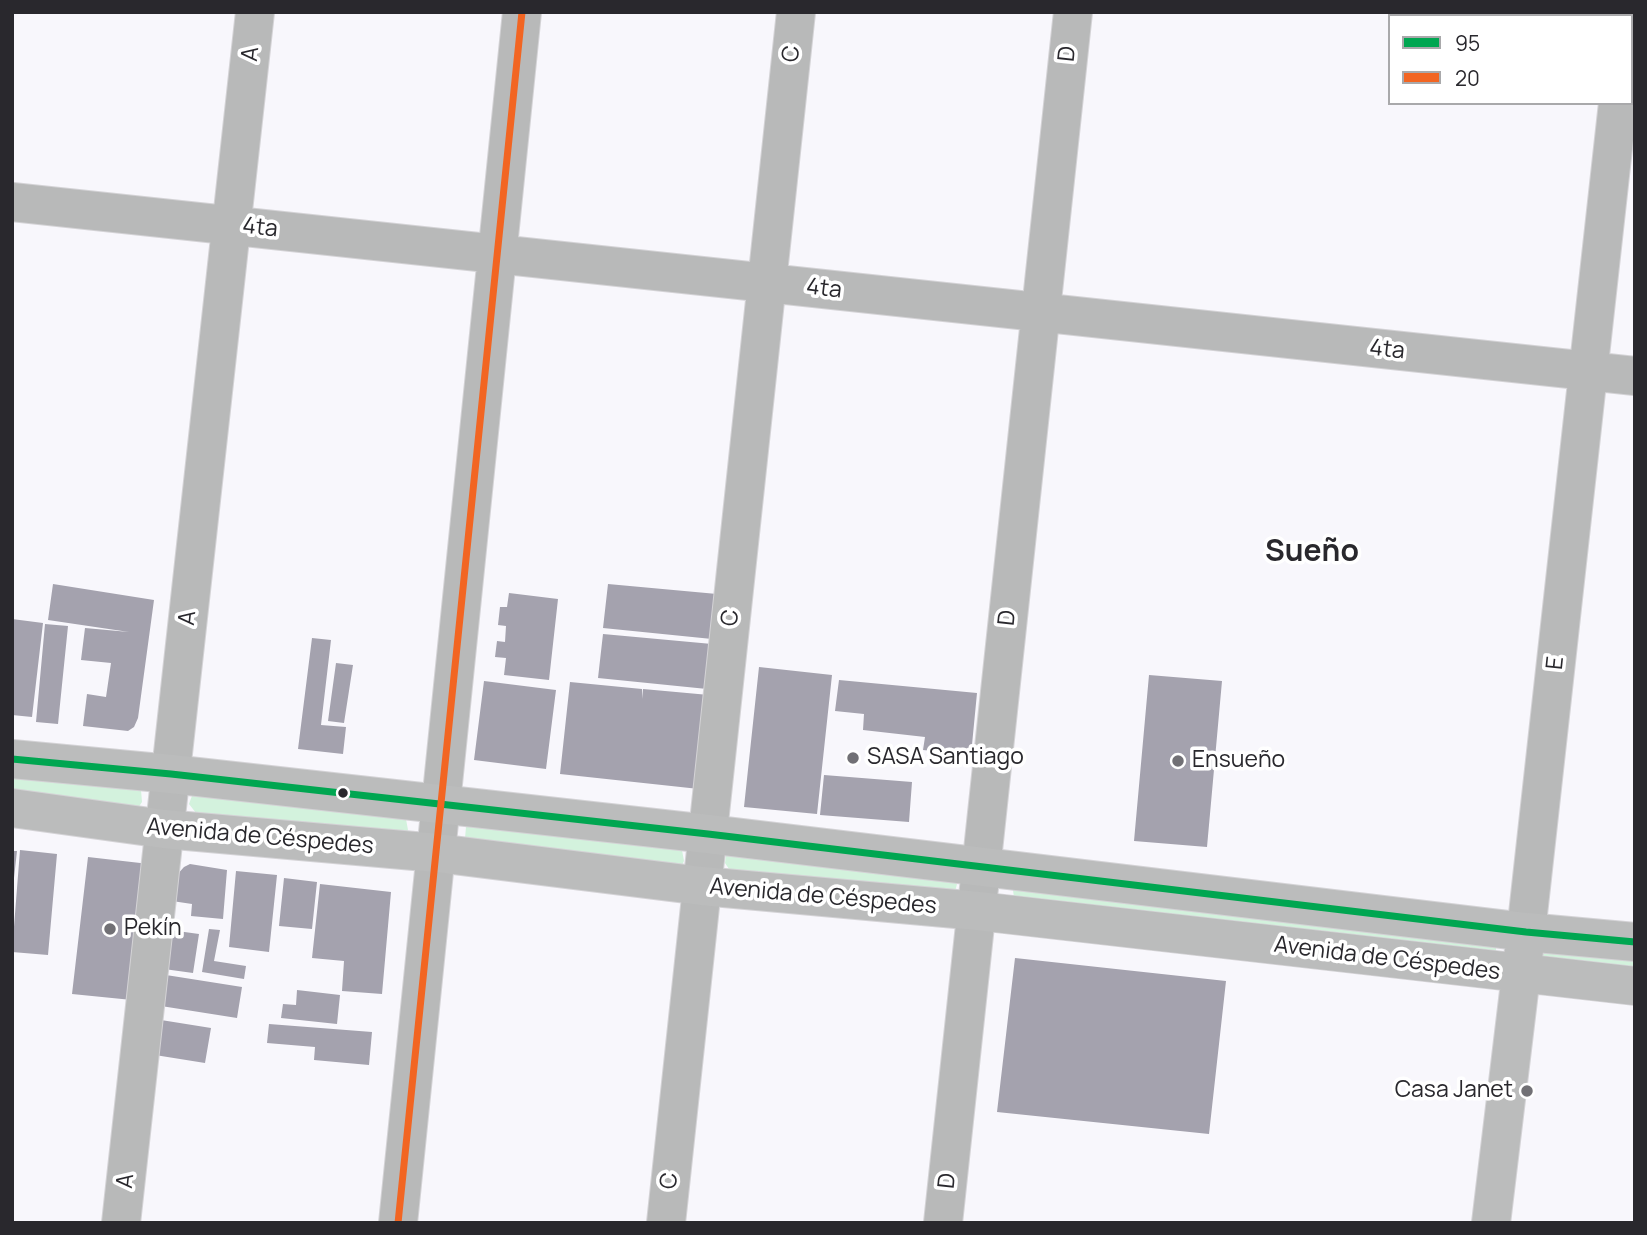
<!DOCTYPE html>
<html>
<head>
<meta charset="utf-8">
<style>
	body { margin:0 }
	#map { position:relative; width:1647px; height:1235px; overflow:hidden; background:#f8f7fc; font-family:Manrope,sans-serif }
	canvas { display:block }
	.frame { position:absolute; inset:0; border:14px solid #29282d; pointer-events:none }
	.legend { position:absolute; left:1388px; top:14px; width:245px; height:91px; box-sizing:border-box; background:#fff; border:2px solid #a9a9ab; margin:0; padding:9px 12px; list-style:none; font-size:21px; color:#29282d }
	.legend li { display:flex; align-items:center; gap:14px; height:35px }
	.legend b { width:35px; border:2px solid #a9a9ab }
</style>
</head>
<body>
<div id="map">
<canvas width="1647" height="1235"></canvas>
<div class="frame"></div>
<ul class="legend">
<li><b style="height:9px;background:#00a651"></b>95</li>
<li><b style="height:9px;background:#f26522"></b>20</li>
</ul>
</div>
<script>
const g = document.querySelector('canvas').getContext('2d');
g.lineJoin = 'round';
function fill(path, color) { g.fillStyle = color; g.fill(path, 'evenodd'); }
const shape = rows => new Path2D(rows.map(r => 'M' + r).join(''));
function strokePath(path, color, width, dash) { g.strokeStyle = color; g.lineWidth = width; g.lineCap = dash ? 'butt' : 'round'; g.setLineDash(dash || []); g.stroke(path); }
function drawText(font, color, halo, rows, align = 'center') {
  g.font = font + ' Manrope,sans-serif'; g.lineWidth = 7; g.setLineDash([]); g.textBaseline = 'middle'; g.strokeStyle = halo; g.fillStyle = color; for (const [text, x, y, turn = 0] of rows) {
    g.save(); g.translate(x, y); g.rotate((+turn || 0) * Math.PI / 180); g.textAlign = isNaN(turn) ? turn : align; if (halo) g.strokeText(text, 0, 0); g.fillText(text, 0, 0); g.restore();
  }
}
fill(shape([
	[12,771,141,790,142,802,138,808,12,795],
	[193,793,406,819,408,830,406,834,196,813,189,804],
	[468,824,682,850,684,861,682,865,465,838,466,827],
	[726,855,957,880,957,884,955,892,729,869,725,863],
	[1016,884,1496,944,1496,952,1014,898,1013,890],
	[1543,948,1635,952,1635,976,1549,965,1542,956]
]), '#d3f2dd');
fill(shape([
	[53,584,154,600,138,718,134,727,128,731,83,726,87,694,106,697,111,663,81,660,85,628,129,632,48,620],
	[608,584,717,594,712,639,603,628],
	[509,593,558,599,549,680,504,675,506,658,495,657,497,641,505,642,506,626,498,625,500,607,507,607],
	[12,619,43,623,32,717,12,715],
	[45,624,68,626,58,724,36,722],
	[603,634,712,644,707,689,598,678],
	[312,638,331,640,321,725,346,727,343,754,298,749],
	[336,663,353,665,344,723,328,721],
	[759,667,832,675,817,814,744,807],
	[1149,675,1222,681,1207,847,1134,841],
	[839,680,977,693,971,755,923,750,925,737,863,730,864,714,835,711],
	[484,681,556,690,546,769,474,760],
	[570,682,642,689,642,699,643,689,709,695,699,789,560,774],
	[824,775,912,782,909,822,820,815],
	[20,850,57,854,48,955,12,952],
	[12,851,17,851,14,878,12,878],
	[88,857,149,864,132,1000,72,994],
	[190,864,227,870,223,919,191,916,192,904,172,901,175,877,184,867],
	[236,871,277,875,269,952,229,947],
	[284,878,317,882,312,929,279,926],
	[320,884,391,892,382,994,342,991,344,961,312,958],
	[209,929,220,930,214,961,246,966,244,979,202,972],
	[170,930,199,934,193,973,164,969],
	[1015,958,1226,981,1209,1134,997,1112],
	[166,975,242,987,237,1018,161,1006],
	[297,990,340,995,337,1024,281,1018,283,1004,296,1005],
	[161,1020,211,1028,205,1063,155,1055],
	[269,1024,372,1032,369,1065,314,1060,315,1047,267,1043]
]), '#a4a2ae');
const minor = shape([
	[1628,16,1628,12],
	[12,202,1635,376],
	[1526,932,1618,103],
	[121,1223,255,12],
	[398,1223,522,12],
	[666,1223,796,12],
	[943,1223,1073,12]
]);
const major = shape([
	[12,759,171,774,708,834,1526,932,1635,942],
	[12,808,164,829,437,853,702,886,978,911,1635,986],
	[1491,1223,1524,950]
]);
strokePath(minor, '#d4d3d6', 40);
strokePath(major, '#d4d3d6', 40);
strokePath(minor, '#b8b9b9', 38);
strokePath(major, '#bbbcbc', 38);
strokePath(shape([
	[12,759,171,774,708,834,1526,932,1635,942]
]), '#00a651', 7);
strokePath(shape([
	[398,1223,522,12]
]), '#f26522', 7);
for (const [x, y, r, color] of [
	[853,758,7,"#717075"],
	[1178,761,7,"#717075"],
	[343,793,6,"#29282d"],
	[110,929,7,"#717075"],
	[1527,1091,7,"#717075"]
]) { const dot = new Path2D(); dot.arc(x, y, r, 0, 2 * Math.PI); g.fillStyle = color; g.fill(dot); strokePath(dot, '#fff', 2.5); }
drawText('23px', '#29282d', '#fff', [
	["A",251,54,-84],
	["C",792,54,-84],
	["D",1068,54,-84],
	["4ta",260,228,6],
	["4ta",824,289,7],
	["4ta",1387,350,6],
	["A",188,618,-84],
	["C",731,618,-84],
	["D",1008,618,-84],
	["E",1556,663,-84],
	["Avenida de Céspedes",260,837,5],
	["Avenida de Céspedes",823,897,5],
	["Avenida de Céspedes",1387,959,7],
	["A",126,1181,-84],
	["C",670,1181,-84],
	["D",948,1181,-84]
]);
drawText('23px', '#29282d', '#fff', [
	["SASA Santiago",867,758],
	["Ensueño",1192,761],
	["Pekín",124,929],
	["Casa Janet",1513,1091,"right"]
], 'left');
drawText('bold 30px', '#29282d', '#fff', [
	["Sueño",1312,553]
]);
</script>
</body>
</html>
